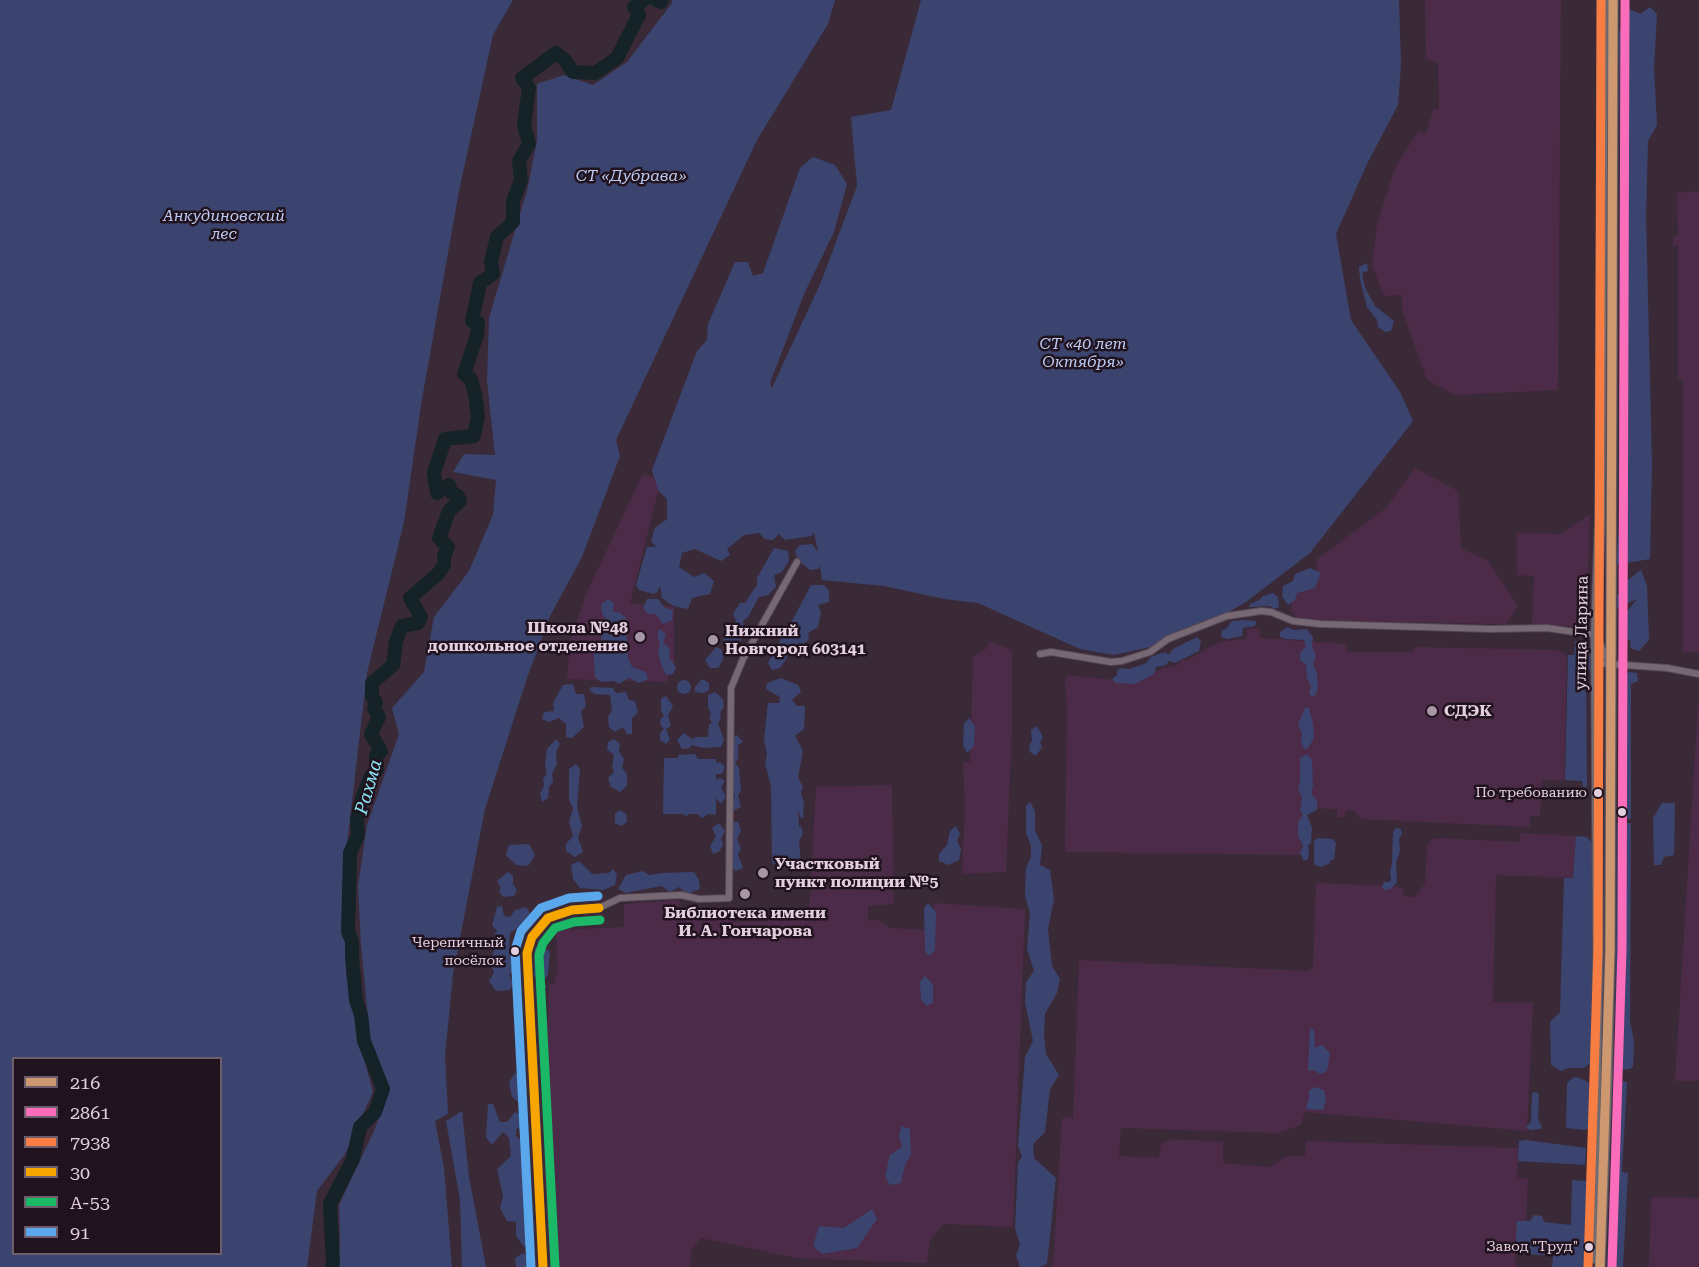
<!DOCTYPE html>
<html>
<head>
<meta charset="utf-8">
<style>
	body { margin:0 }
	#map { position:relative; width:1699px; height:1267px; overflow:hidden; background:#3a2a38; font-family:"Roboto Serif",serif }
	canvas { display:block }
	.legend { position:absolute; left:12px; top:1057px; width:210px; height:198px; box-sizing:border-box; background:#20131e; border:2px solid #6e5e6c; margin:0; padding:8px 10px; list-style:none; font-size:18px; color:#e3cfe0 }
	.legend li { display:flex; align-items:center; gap:12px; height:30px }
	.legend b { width:30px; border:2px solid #6e5e6c }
</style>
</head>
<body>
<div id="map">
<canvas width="1699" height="1267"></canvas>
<ul class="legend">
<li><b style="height:8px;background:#cd976f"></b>216</li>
<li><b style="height:8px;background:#fb6dba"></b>2861</li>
<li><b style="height:8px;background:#f77d43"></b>7938</li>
<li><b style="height:8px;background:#f7a600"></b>30</li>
<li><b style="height:8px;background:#1ab867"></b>А-53</li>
<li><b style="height:8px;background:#5aa8eb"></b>91</li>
</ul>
</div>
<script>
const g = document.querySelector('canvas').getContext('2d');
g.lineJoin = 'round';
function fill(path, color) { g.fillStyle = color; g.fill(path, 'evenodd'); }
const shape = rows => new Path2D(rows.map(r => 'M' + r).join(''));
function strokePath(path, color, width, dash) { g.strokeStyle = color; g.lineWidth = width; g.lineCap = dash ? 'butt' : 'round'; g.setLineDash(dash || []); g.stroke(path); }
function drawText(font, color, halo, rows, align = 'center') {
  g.font = font + ' "Roboto Serif",serif'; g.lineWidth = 5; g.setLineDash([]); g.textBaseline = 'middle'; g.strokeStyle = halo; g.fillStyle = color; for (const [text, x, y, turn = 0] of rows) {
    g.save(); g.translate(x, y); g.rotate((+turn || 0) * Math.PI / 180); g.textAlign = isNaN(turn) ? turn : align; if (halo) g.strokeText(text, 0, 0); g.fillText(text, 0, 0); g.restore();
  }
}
fill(shape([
	[1425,0,1561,0,1558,390,1455,395,1427,380,1402,310,1402,295,1384,296,1372,265,1377,225,1394,170,1418,131,1426,133,1433,110,1439,109,1438,63,1426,58],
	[1699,191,1699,653,1683,652,1683,380,1678,379,1678,246,1673,246,1673,237,1678,236,1677,193],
	[1415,468,1458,491,1461,548,1488,561,1518,606,1506,624,1299,620,1291,611,1293,591,1315,586,1317,559,1386,508],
	[643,474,661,480,630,603,674,607,674,667,666,682,567,679,570,643,586,594],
	[1590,514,1586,627,1532,624,1534,576,1517,575,1517,533,1561,534],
	[1247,629,1259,629,1260,638,1346,644,1347,652,1413,652,1415,647,1558,650,1567,656,1564,781,1542,780,1540,816,1530,816,1530,827,1360,819,1355,811,1346,810,1345,817,1337,817,1337,809,1303,808,1301,855,1065,852,1067,709,1065,681,1068,675,1134,682,1163,668,1175,667,1184,659,1187,661,1211,646,1226,641,1246,639],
	[989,641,1012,650,1012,727,1006,872,962,874,965,807,963,762,970,762,973,656,986,649],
	[1698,704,1699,704,1699,1081,1675,1081],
	[892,785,894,904,868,906,868,921,879,920,890,928,933,930,934,903,1025,909,1013,1227,944,1224,930,1240,927,1263,797,1258,701,1238,691,1251,690,1267,550,1267,545,1179,543,1023,548,1023,549,984,555,984,555,975,558,974,556,930,624,927,624,904,679,900,680,913,716,913,718,906,733,914,733,922,764,921,772,916,809,913,816,787],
	[1520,833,1576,836,1573,878,1496,875,1493,1002,1533,1003,1527,1131,1305,1112,1301,1125,1277,1133,1121,1128,1119,1156,1159,1158,1161,1144,1172,1139,1223,1142,1223,1163,1270,1167,1287,1156,1305,1156,1306,1141,1518,1148,1517,1178,1528,1179,1526,1221,1517,1221,1515,1267,1053,1267,1062,1119,1066,1116,1073,1119,1079,960,1307,971,1313,968,1316,883,1393,886,1404,889,1403,896,1415,897,1425,883,1427,846,1431,840,1436,838,1519,842],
	[1651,1197,1699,1198,1699,1267,1649,1267]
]), '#4c2b48');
fill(shape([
	[0,0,513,0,493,35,459,191,422,399,404,522,367,673,346,853,346,973,359,1040,373,1092,345,1154,317,1191,307,1267,0,1267],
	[14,1058,220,1058,220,1254,14,1254],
	[672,0,835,0,828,24,757,140,616,440,620,456,582,557,550,616,527,678,485,809,453,974,445,1056,448,1114,435,1121,444,1168,452,1267,338,1267,340,1242,339,1205,373,1133,389,1092,370,1039,361,945,358,886,367,825,399,734,392,708,424,672,434,617,469,571,493,515,496,480,453,472,464,454,495,455,487,381,489,318,528,187,537,140,537,84,564,75,593,85,627,62,672,3],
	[921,0,1399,0,1401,65,1398,105,1367,164,1336,234,1351,320,1400,392,1413,421,1310,553,1246,602,1227,613,1151,647,1113,655,1080,649,978,603,944,599,884,586,822,580,820,566,818,569,810,570,798,560,795,551,800,545,812,544,818,552,814,532,812,536,785,540,779,534,773,540,764,539,760,533,744,535,727,549,730,555,721,561,695,549,682,553,679,567,694,577,704,573,714,581,710,594,692,598,688,609,673,606,662,598,660,586,657,592,654,594,639,590,636,585,647,547,656,547,651,541,655,528,667,519,667,499,658,490,652,470,697,351,707,340,708,324,735,262,748,262,753,276,763,273,800,168,813,157,835,165,847,184,834,232,804,294,770,383,772,388,821,282,857,186,851,117,891,110],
	[1650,7,1657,14,1654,68,1657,125,1648,141,1646,216,1652,464,1650,559,1615,565,1625,479,1624,377,1621,282,1619,34,1623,15,1629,9,1640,14],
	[1367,263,1368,271,1362,273,1365,288,1375,306,1394,321,1391,331,1385,332,1378,327,1377,320,1367,307,1360,279,1359,267],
	[774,548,788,551,789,561,782,572,774,575,776,587,768,595,759,597,748,617,743,621,744,634,738,646,732,649,724,644,723,639,726,629,733,627,736,620,733,614,740,603,745,603,757,585,757,578],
	[1310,568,1321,573,1315,588,1297,593,1295,600,1288,605,1282,597,1283,586,1293,581,1295,574],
	[1641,570,1647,586,1649,640,1639,651,1630,648,1631,641,1618,637,1625,625,1625,614,1637,599,1614,609,1614,597,1625,590,1624,583],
	[811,585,824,585,829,591,829,602,818,605,821,613,818,627,808,633,809,639,799,650,788,649,787,658,780,668,772,670,768,663,775,650,780,647,779,642,784,633,792,631,792,621],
	[1273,593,1278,597,1279,607,1274,609,1270,606,1249,607,1250,604,1259,600,1263,596],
	[609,599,614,604,613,612,619,612,626,618,628,658,632,667,646,672,648,679,639,683,629,678,619,684,614,681,601,682,595,677,593,646,601,642,602,631,609,622,602,614,601,604],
	[647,599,658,599,665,608,673,610,672,620,663,624,656,614,648,614,643,608],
	[1243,620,1256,621,1255,626,1243,628,1242,636,1227,639,1221,637,1222,630,1226,629,1232,621],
	[1287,627,1294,630,1307,629,1313,637,1312,647,1316,655,1313,665,1317,673,1318,688,1315,696,1311,696,1309,692,1311,686,1307,678,1306,665,1300,660,1300,653,1306,646,1304,640,1286,639,1280,637,1280,632],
	[660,629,666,634,663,642,670,649,669,657,676,667,673,674,666,675,661,664,658,652,660,643,657,635],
	[1197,637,1201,641,1199,651,1175,663,1169,661,1166,665,1156,667,1154,674,1135,684,1116,683,1112,679,1117,675,1117,670,1121,668,1128,669,1145,664,1151,657,1165,652,1169,655,1173,649],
	[1575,641,1581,641,1590,647,1590,670,1586,670,1587,787,1583,787,1582,781,1565,780,1568,655,1574,655],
	[716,647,722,650,723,660,718,668,710,668,705,660],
	[1630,672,1637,673,1638,681,1631,684,1631,819,1623,818,1620,677],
	[781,678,798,685,801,692,792,700,797,706,805,706,804,729,795,736,803,751,798,777,803,787,801,792,804,804,803,818,801,818,798,811,799,827,801,826,803,834,799,841,801,864,793,870,772,863,771,787,765,763,767,755,764,739,768,703,779,703,780,697,766,689,767,683],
	[702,679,709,683,709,690,703,693,695,692,695,687],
	'677 687a7 7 0 1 1 14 0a7 7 0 1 1-14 0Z',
	[573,684,576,694,584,694,586,706,581,711,584,727,572,738,566,737,566,724,559,718,549,722,542,719,544,712,554,711,553,703,563,685],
	[591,687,613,688,616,693,626,692,629,700,635,701,638,712,632,718,632,734,627,734,623,727,615,732,609,727,608,716,612,711,610,695,595,694,589,690],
	[715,692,723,699,724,707,720,713,721,718,718,724,724,739,721,747,703,748,692,745,689,748,682,749,677,740,684,733,692,739,696,737,708,737,709,725,712,722,709,718,711,713,708,708,708,695],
	[666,696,673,706,668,716,671,726,666,729,670,739,666,744,660,740,660,733,664,729,660,724,661,718,664,716,661,710,661,699],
	[1305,708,1309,708,1313,724,1314,738,1308,748,1304,749,1301,742,1302,734,1298,725],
	[969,718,975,726,974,746,967,753,963,745,964,724],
	[1037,726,1043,737,1040,742,1042,747,1036,756,1030,752,1029,746,1032,741,1031,730],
	[737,735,743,742,738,745,738,759,735,763,739,768,741,790,738,796,741,807,733,811,732,805,735,796,731,792,732,765,727,761,732,752,729,740],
	[556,739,560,744,556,752,557,764,552,774,553,782,549,787,548,798,542,802,540,793,544,786,543,779,547,774,545,766,547,749],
	[614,739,620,744,619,752,624,759,622,768,627,774,627,786,620,792,611,787,608,778,614,772,612,766,614,755,607,749,608,742],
	[695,754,698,759,716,759,716,763,720,762,725,767,722,774,716,774,716,780,720,778,725,781,721,787,726,797,721,804,716,798,716,815,708,814,702,818,697,814,689,814,687,816,682,814,663,814,664,758,678,758,678,755],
	[1307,754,1312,760,1313,786,1311,793,1317,801,1317,810,1307,815,1312,828,1311,843,1308,845,1309,853,1308,859,1304,861,1300,853,1303,846,1298,836,1298,822,1303,815,1300,810,1302,797,1298,790,1300,783,1300,758],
	[576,764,580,769,577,807,582,826,578,837,583,852,575,857,566,851,566,844,573,836,569,822,573,808,569,800,569,769],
	[1030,802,1035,811,1035,831,1042,845,1040,865,1050,870,1054,899,1048,929,1052,966,1060,979,1057,993,1045,1014,1044,1035,1046,1054,1059,1075,1050,1089,1045,1132,1033,1144,1034,1158,1056,1178,1047,1264,1040,1267,1020,1267,1016,1255,1020,1245,1015,1228,1018,1163,1022,1156,1018,1146,1025,1057,1033,1041,1025,1002,1026,982,1034,971,1027,949,1030,914,1025,895,1026,868,1031,857,1031,845,1026,833,1026,806],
	[1662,803,1675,803,1674,855,1664,857,1661,865,1654,865,1653,818],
	[620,810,626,814,627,822,621,826,615,823,615,814],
	[734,822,738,822,741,831,737,839,741,849,738,854,743,868,735,871,727,863,733,852,731,847,733,839,728,829],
	[719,823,725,831,721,838,723,844,720,851,713,854,710,846,716,837,712,828],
	[1617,823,1631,823,1630,1021,1634,1042,1633,1066,1630,1069,1620,1070,1615,1066],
	[956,826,960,834,957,841,961,849,959,860,949,865,939,861,939,854,947,845,950,831],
	[1396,828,1401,829,1402,834,1399,839,1400,851,1396,863,1397,882,1391,889,1384,890,1382,887,1384,882,1390,882,1391,879,1390,872,1392,864,1393,832],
	[1576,836,1587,837,1592,843,1592,1062,1584,1068,1568,1068,1561,1071,1551,1065,1550,1022,1560,1012,1564,878,1573,878],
	[1318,838,1333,839,1336,843,1334,859,1330,861,1329,864,1320,867,1314,864,1314,841],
	[529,844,535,855,528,866,516,865,506,855,509,845],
	[579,861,592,874,609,873,613,869,617,874,615,885,603,890,580,888,573,879,571,865],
	[643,871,649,875,662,873,694,872,699,880,700,889,687,894,679,887,670,892,661,886,626,893,618,889,626,875],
	[508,872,513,876,513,884,517,890,514,896,503,897,499,891,501,888,497,881],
	[928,903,936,912,935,950,929,956,925,951,924,908],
	[502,906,504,916,510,917,515,910,526,907,530,913,522,925,510,933,509,954,516,963,516,970,509,974,513,983,510,990,496,991,489,981,494,973,490,963,496,945,494,936,497,931,492,925,497,907],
	[541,945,550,952,548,975,542,981,547,987,541,991,537,988,540,982,534,976,535,948],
	[925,976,933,985,933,1003,926,1006,921,999,920,982],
	[1310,1028,1314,1030,1315,1048,1322,1045,1330,1053,1327,1071,1320,1074,1313,1070,1308,1071],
	[515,1073,523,1079,526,1099,522,1105,512,1097,509,1082],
	[1574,1077,1580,1078,1588,1082,1592,1089,1590,1124,1590,1127,1585,1130,1566,1128,1567,1083],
	[1620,1081,1627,1082,1622,1172,1628,1173,1623,1267,1607,1267,1614,1086],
	[1316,1087,1324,1090,1326,1100,1323,1110,1306,1109,1309,1098,1309,1090],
	[1536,1092,1539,1094,1538,1120,1542,1126,1541,1129,1530,1130,1526,1127,1531,1122,1532,1093],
	[488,1104,493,1104,500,1122,507,1122,515,1112,524,1116,526,1126,516,1129,516,1136,524,1142,527,1175,531,1195,529,1203,532,1218,531,1242,524,1247,516,1236,516,1222,507,1221,500,1208,503,1196,497,1169,511,1156,509,1138,503,1132,492,1145,486,1137],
	[462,1111,469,1177,486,1267,462,1267,460,1200,446,1121],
	[901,1126,910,1129,911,1155,905,1165,901,1183,890,1185,885,1176,890,1155,902,1147,899,1136],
	[1526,1140,1586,1148,1585,1165,1518,1161,1519,1141],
	[1572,1180,1587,1181,1584,1267,1552,1267,1553,1256,1515,1253,1517,1221,1530,1221,1534,1215,1542,1216,1544,1222,1571,1225],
	[872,1209,877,1219,857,1248,822,1254,813,1246,819,1226,844,1228],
	[523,1253,530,1259,531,1267,516,1267,515,1258]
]), '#3b446f');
strokePath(shape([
	[656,0,661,2,662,0],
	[332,1267,333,1263,330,1204,353,1159,360,1127,375,1112,383,1089,364,1041,361,1015,356,1000,352,956,352,941,348,932,350,853,358,835,357,819,362,798,370,778,377,770,376,755,381,751,371,734,379,717,374,708,376,703,372,696,372,683,393,665,396,641,402,626,418,623,421,617,410,598,438,574,444,565,444,556,448,547,439,538,449,511,460,501,458,496,452,493,449,485,437,493,434,473,445,439,474,436,478,416,475,394,471,379,464,374,477,335,478,323,472,321,480,283,493,274,491,262,497,237,513,222,513,201,521,180,519,161,529,144,524,125,529,88,522,78,556,53,565,60,573,72,595,73,617,58,639,15,634,7,644,0]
]), '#152328', 14);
const street = shape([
	[1040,654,1051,652,1111,662,1122,661,1150,652,1168,639,1227,616,1261,611,1271,612,1293,621,1320,624,1491,629,1547,628,1596,635,1609,663],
	[1596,663,1667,668,1699,674],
	[543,1267,533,1051,529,1007,528,947,532,937,548,918,572,910,599,908,620,898,681,895,699,899,729,898,731,688,743,659,797,562]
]);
const primary = shape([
	[1593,1258,1598,950,1596,635,1600,518,1603,0],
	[1600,1267,1607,1077,1610,950,1613,0]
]);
strokePath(street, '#574855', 8);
strokePath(primary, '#574855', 12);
strokePath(street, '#766974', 6);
strokePath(primary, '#706b70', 10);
strokePath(shape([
	[1600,1267,1610,950,1613,0]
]), '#cd976f', 9);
strokePath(shape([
	[1612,1267,1622,950,1625,0]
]), '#fb6dba', 9);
strokePath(shape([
	[1588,1267,1598,950,1601,0]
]), '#f77d43', 9);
strokePath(shape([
	[543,1267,527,953,532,937,548,918,572,910,599,908]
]), '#f7a600', 9);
strokePath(shape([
	[555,1266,539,955,543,943,555,928,574,922,600,920]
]), '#1ab867', 9);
strokePath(shape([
	[531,1267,515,950,521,931,541,908,569,898,598,896]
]), '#5aa8eb', 9);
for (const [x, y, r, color] of [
	[640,637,6,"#a895a5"],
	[713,640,6,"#a895a5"],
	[1432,711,6,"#a895a5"],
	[1598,793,5,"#e3cfe0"],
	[1622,812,5,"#e3cfe0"],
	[763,873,6,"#a895a5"],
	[745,894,6,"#a895a5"],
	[515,951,5,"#e3cfe0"],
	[1589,1247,5,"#e3cfe0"]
]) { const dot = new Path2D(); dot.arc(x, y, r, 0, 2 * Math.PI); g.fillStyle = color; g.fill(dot); strokePath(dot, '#20131e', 2); }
drawText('14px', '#e3cfe0', '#20131e', [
	["По требованию",1587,793],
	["Черепичный",504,943],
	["посёлок",504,961],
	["Завод \"Труд\"",1578,1247]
], 'right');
drawText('italic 16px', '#bdcaf3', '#20131e', [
	["СТ «Дубрава»",631,176],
	["Анкудиновский",224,216],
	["лес",224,234],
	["СТ «40 лет",1083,344],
	["Октября»",1083,362]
]);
drawText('bold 16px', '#e3cfe0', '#20131e', [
	["Школа №48",628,628,"right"],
	["дошкольное отделение",628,646,"right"],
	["Нижний",725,631],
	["Новгород 603141",725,649],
	["СДЭК",1444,711],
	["Участковый",775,864],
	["пункт полиции №5",775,882],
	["Библиотека имени",745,913,"center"],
	["И. А. Гончарова",745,931,"center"]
], 'left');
drawText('16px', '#e3cfe0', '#20131e', [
	["улица Ларина",1582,633,-89]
]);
drawText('italic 18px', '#8ee7f8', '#20131e', [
	["Рахма",369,787,-74]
]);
</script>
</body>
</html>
